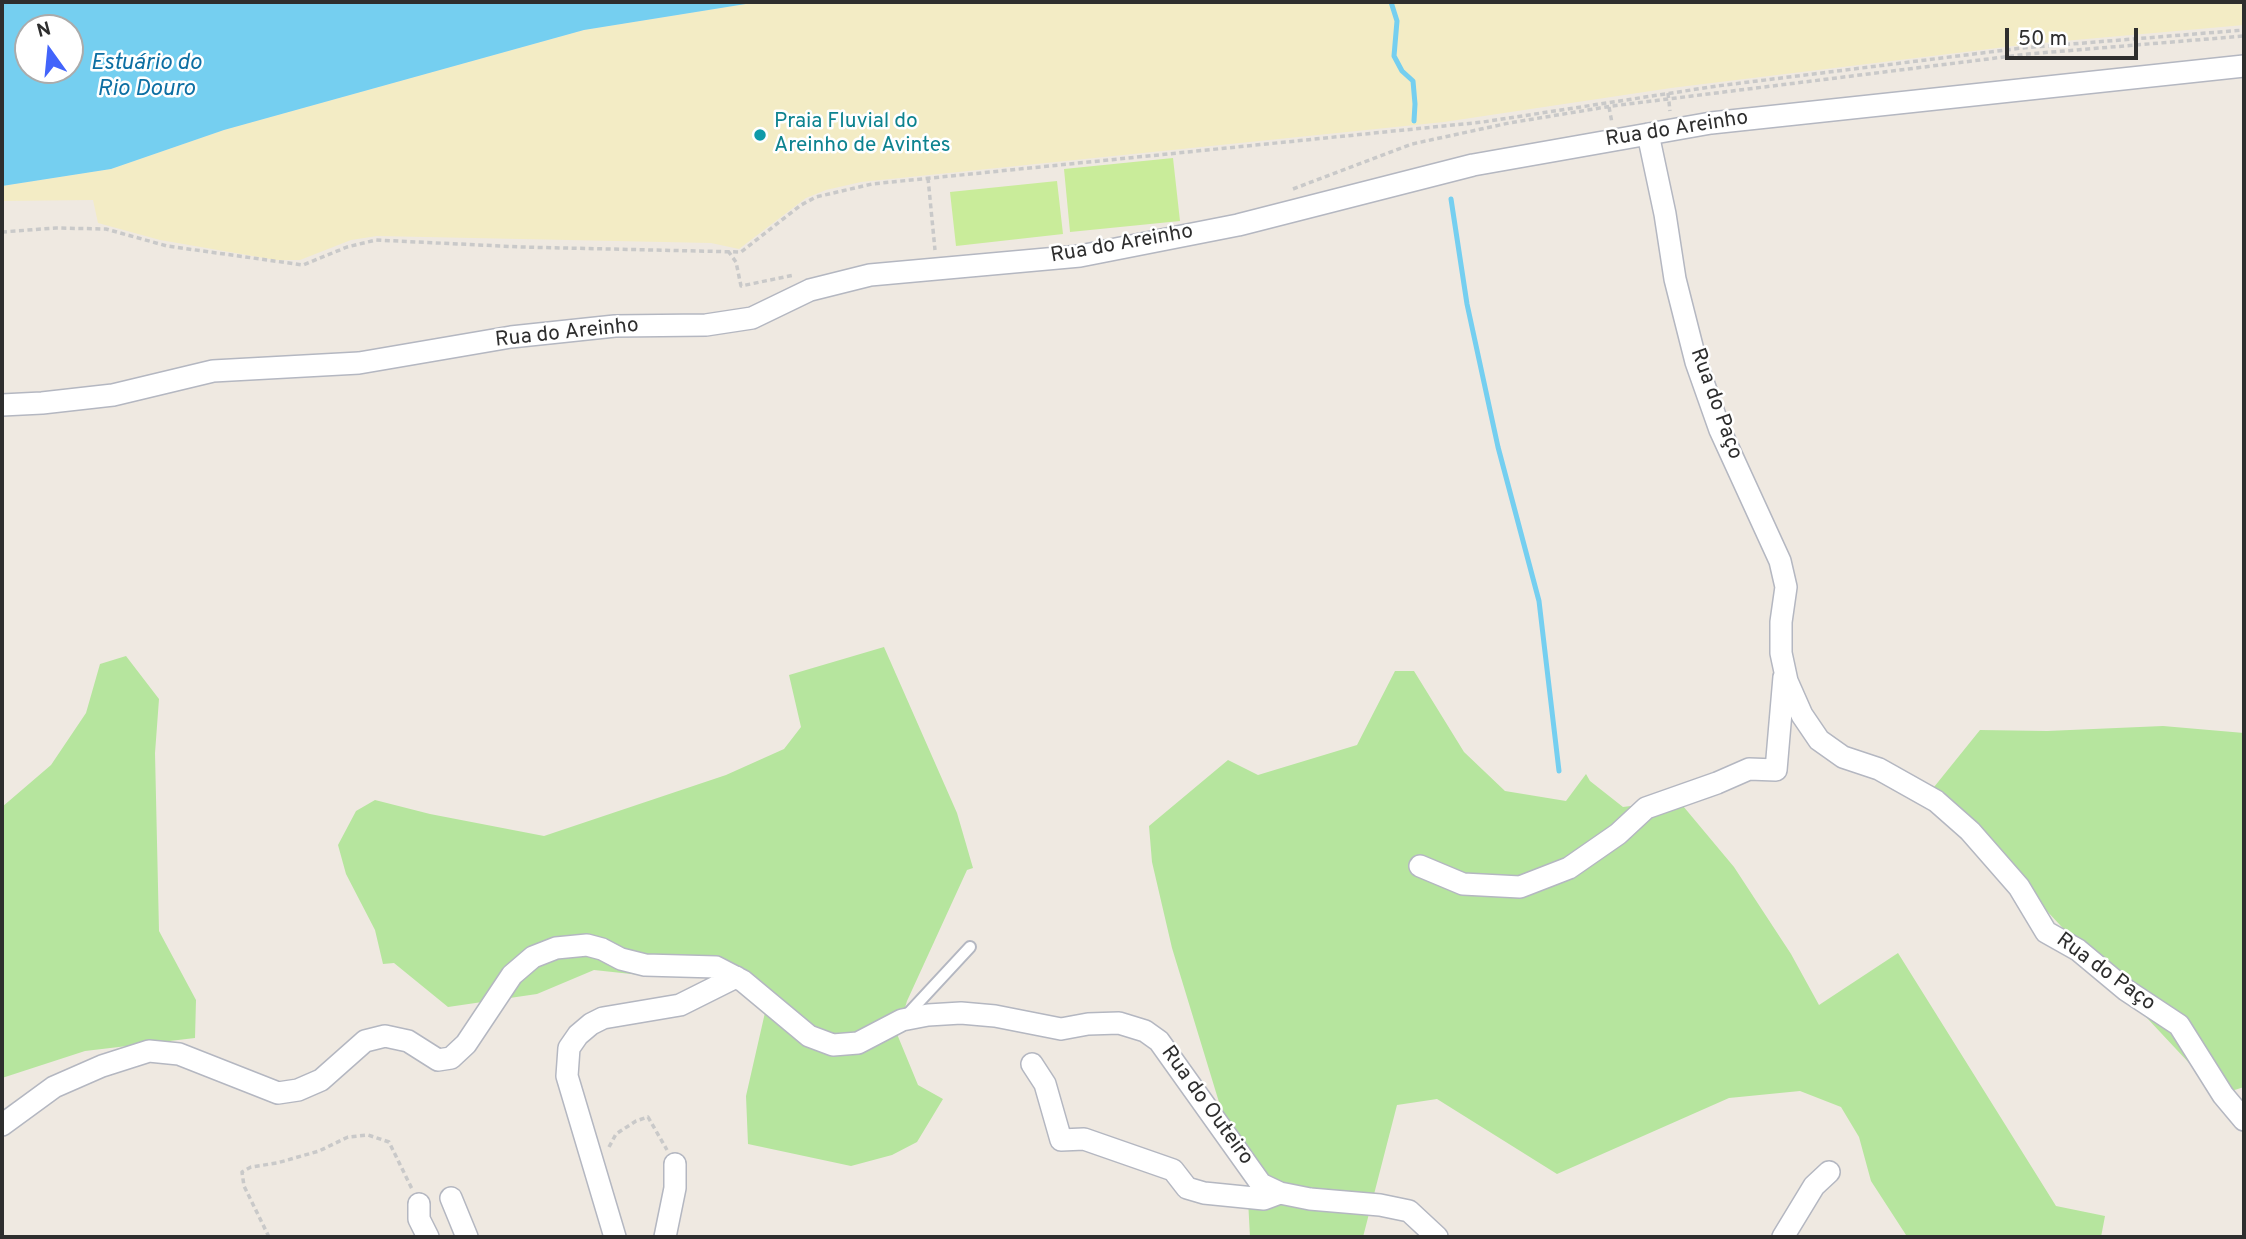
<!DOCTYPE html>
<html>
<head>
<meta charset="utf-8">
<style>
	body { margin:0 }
	#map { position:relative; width:2246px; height:1239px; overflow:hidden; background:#efe9e1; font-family:Overpass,sans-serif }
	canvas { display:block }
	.frame { position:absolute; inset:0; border:4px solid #2e2e2e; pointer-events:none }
	.north { position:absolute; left:14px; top:14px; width:70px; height:70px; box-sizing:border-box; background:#fff; border:2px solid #ababab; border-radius:50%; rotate:345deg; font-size:19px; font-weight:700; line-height:28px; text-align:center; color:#2e2e2e }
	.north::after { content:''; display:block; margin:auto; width:24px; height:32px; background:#4264fb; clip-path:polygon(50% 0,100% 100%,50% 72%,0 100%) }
	.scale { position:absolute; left:2005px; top:28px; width:133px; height:32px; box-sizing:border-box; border:4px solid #2e2e2e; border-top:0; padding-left:9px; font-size:21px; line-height:24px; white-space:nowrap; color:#2e2e2e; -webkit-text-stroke:5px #fff; paint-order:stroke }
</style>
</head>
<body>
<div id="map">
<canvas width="2246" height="1239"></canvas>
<div class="frame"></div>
<div class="north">N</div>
<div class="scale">50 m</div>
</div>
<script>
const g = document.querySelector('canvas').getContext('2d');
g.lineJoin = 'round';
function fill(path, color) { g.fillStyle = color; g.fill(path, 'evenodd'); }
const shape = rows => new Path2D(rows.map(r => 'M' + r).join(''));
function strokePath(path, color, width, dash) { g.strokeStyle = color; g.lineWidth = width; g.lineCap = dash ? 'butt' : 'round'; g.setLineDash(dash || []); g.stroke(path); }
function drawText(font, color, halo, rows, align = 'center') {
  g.font = font + ' Overpass,sans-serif'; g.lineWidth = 5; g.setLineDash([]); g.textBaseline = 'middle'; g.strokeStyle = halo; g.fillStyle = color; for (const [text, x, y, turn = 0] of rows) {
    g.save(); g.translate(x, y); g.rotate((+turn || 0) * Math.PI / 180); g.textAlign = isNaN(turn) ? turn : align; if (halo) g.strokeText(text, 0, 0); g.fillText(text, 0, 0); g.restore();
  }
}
fill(shape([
	[884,647,957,813,973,868,967,870,907,1001,897,1034,918,1085,943,1099,917,1142,892,1155,851,1166,748,1144,746,1096,769,995,727,962,659,977,594,970,537,994,448,1007,394,963,383,964,375,930,346,874,338,845,356,811,375,800,430,814,544,836,726,775,784,749,801,727,789,675],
	[126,656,159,699,155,753,159,931,196,1000,195,1038,85,1051,2,1078,2,807,51,765,86,713,100,664],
	[1395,671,1414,671,1464,752,1505,791,1566,801,1586,774,1590,781,1623,807,1678,800,1734,867,1791,954,1819,1005,1898,953,2056,1206,2105,1216,2101,1237,1903,1237,1906,1235,1871,1181,1859,1137,1841,1107,1800,1091,1729,1098,1557,1174,1437,1099,1397,1105,1363,1237,1250,1237,1247,1181,1229,1135,1172,948,1152,862,1149,826,1228,760,1258,775,1357,745],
	[2163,726,2244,733,2244,1087,2219,1095,1944,801,1930,792,1980,730,2047,731]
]), '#b6e59e');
fill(shape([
	[806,2,2244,2,2244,25,2030,44,1671,88,1444,122,861,182,826,190,806,198,739,249,711,243,377,236,351,240,300,260,276,260,160,240,98,223,93,200,2,201,2,186,111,169,224,130,584,30,752,3]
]), '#f3ecc5');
fill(shape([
	[1173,158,1180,221,1070,232,1064,169],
	[1057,181,1063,234,956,246,950,192]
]), '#c9ec9a');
fill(shape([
	[2,2,806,2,752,3,584,30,224,130,111,169,2,186],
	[28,28,70,28,70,70,28,70]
]), '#75cff0');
strokePath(shape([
	[1391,2,1397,21,1394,56,1402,71,1413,81,1415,104,1414,121],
	[1451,199,1467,304,1498,447,1539,601,1559,771]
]), '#75cff0', 5);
const lane = shape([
	[906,1016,970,947]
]);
const street = shape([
	[1648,134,1665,214,1675,279,1696,362,1720,430,1780,561,1786,587,1781,622,1781,653,1787,681,1802,715,1819,740,1843,757,1879,769,1936,801,1970,831,2019,887,2046,932,2078,950,2126,990,2179,1025,2223,1095,2244,1120],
	[2,405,42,403,113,395,213,371,359,363,511,337,615,326,706,325,752,318,810,290,870,275,1080,256,1238,225,1473,165,1711,123,2244,66],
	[1420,866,1463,884,1520,887,1569,868,1618,834,1646,808,1717,783,1749,769,1776,770,1784,677],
	[1032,1064,1045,1084,1061,1140,1084,1139,1173,1170,1187,1188,1204,1193,1264,1199,1280,1193],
	[2,1125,54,1087,102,1066,149,1051,179,1054,278,1093,298,1090,321,1080,365,1041,385,1036,408,1041,438,1060,451,1058,466,1044,512,975,533,957,556,948,587,945,602,949,621,959,645,965,716,967,743,981,809,1036,833,1045,858,1043,902,1020,928,1015,961,1013,995,1016,1061,1029,1088,1024,1119,1023,1145,1031,1159,1041,1261,1184,1280,1193,1310,1199,1380,1205,1409,1211,1437,1237],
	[451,1198,467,1237],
	[419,1204,419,1219,428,1237],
	[615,1237,567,1076,569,1048,578,1035,591,1024,603,1018,680,1005,736,977],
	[665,1237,675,1188,675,1164],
	[1783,1237,1814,1186,1829,1172]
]);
strokePath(lane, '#b4b7c1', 14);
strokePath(street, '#b4b7c1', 24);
strokePath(shape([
	[1668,93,1670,111],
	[1609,107,1612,123],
	[928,178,935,250],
	[1293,189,1412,144,1509,123,1612,106,2028,54,2244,36],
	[2,232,56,228,106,229,167,246,303,265,347,247,376,240,521,247,741,252,801,205,816,197,872,184,1483,122,1717,86,2022,48,2244,30],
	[728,251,736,262,741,286,794,275],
	[609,1147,616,1134,636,1121,648,1117,667,1150],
	[269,1237,244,1186,242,1172,251,1167,277,1163,319,1151,348,1137,368,1135,389,1142,412,1189]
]), '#c9c9c9', 3.5, [5, 3.5]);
strokePath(lane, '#fff', 10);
strokePath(street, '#fff', 21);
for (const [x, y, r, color] of [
	[760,135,7,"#0f9aa8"]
]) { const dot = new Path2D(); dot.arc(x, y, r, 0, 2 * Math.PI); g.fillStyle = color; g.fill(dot); strokePath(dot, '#fff', 2.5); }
drawText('21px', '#0d838f', '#fff', [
	["Praia Fluvial do",774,123],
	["Areinho de Avintes",774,147]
], 'left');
drawText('21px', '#2e2e2e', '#fff', [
	["Rua do Areinho",1677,130,-9],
	["Rua do Areinho",1122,245,-10],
	["Rua do Areinho",567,334,-6],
	["Rua do Paço",1715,404,70],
	["Rua do Paço",2105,973,36],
	["Rua do Outeiro",1206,1106,54]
]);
drawText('italic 23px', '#0d6fa3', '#fff', [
	["Estuário do",146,64],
	["Rio Douro",146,90]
]);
</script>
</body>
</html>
